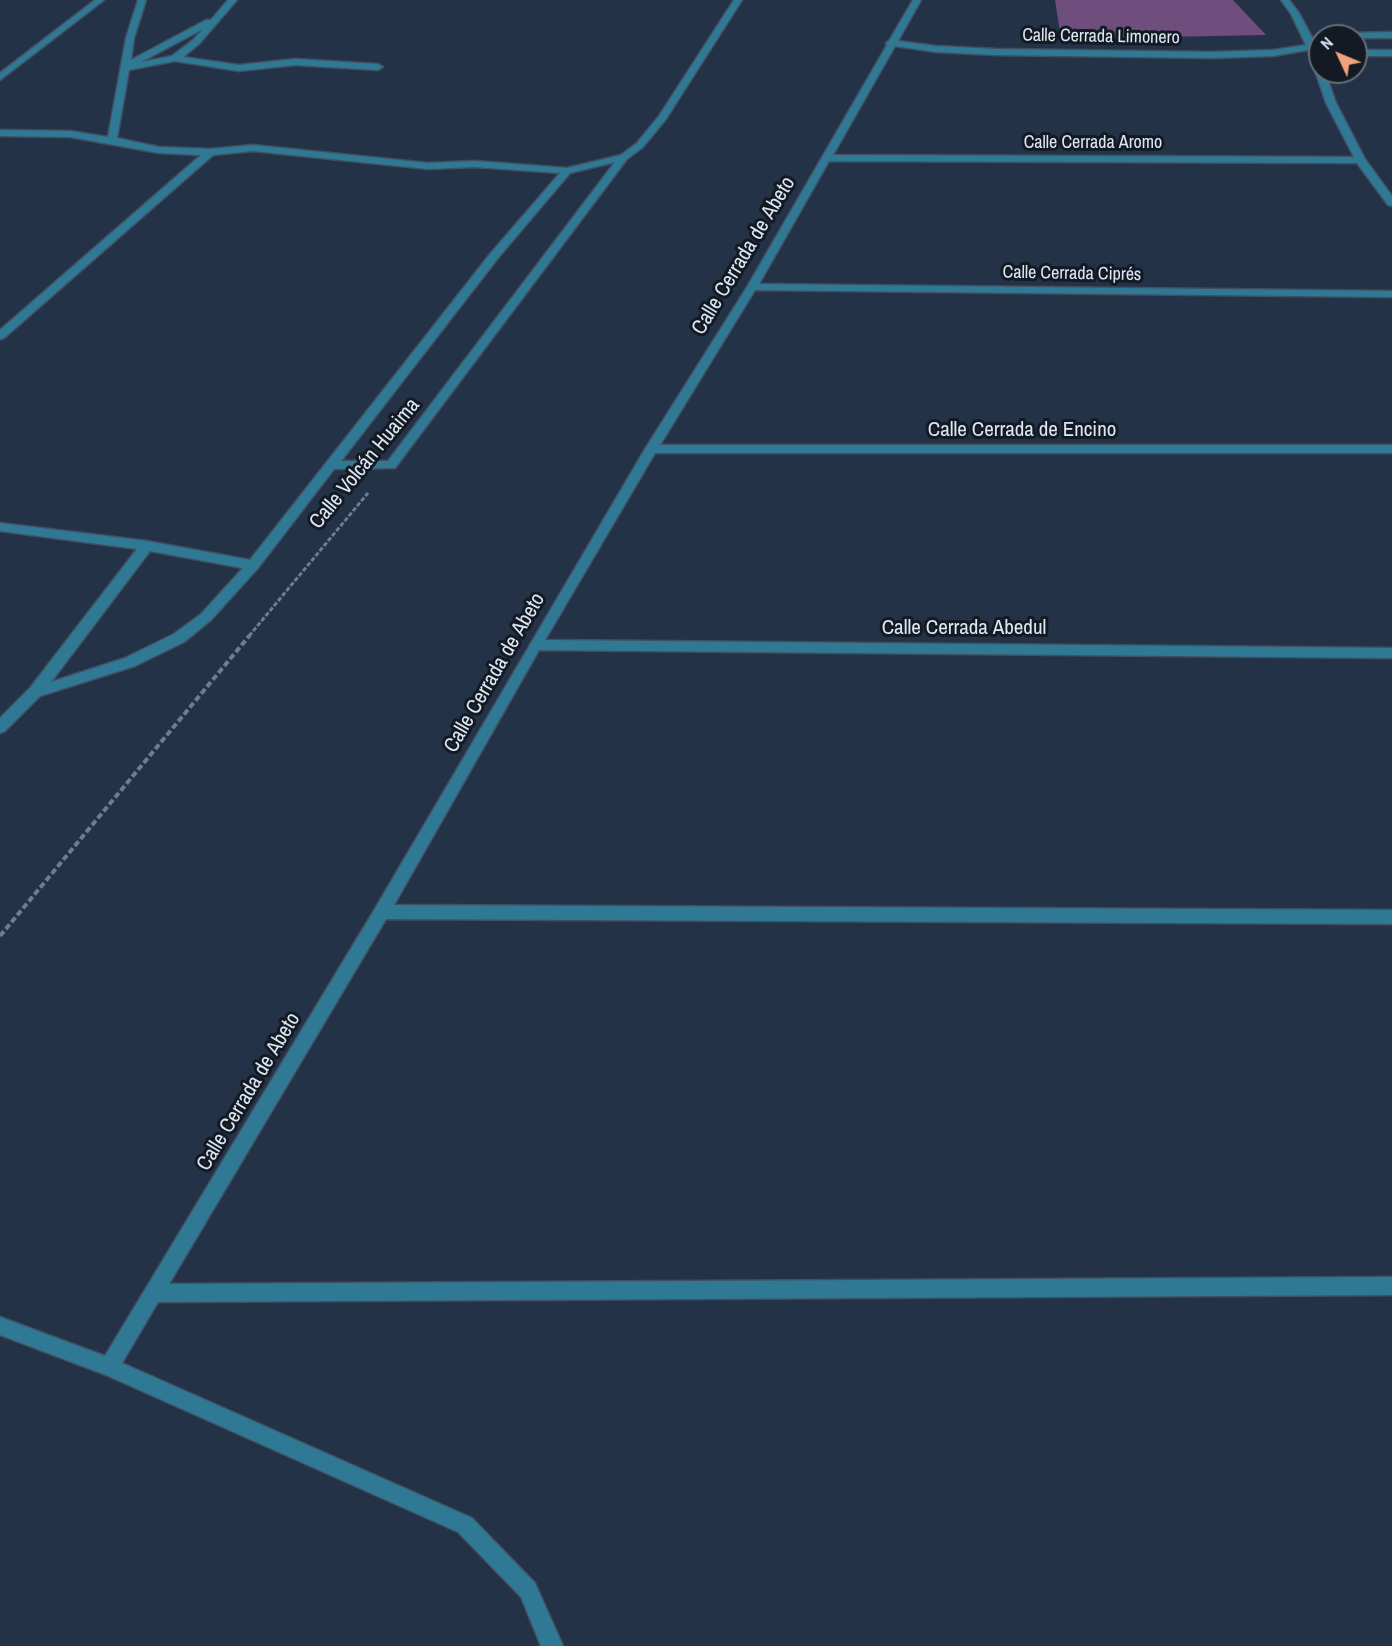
<!DOCTYPE html>
<html>
<head>
<meta charset="utf-8">
<style>
	body { margin:0 }
	#map { position:relative; width:1392px; height:1646px; overflow:hidden; background:#233247; font-family:"Archivo Narrow",sans-serif }
	canvas { display:block }
	.north { position:absolute; left:1308px; top:24px; width:60px; height:60px; box-sizing:border-box; background:#131a23; border:2px solid #646c77; border-radius:50%; rotate:314deg; font-size:16px; font-weight:700; line-height:24px; text-align:center; color:#dde7f4 }
	.north::after { content:''; display:block; margin:auto; width:21px; height:27px; background:#f1a27b; clip-path:polygon(50% 0,100% 100%,50% 72%,0 100%) }
</style>
</head>
<body>
<div id="map">
<canvas width="1392" height="1646"></canvas>
<div class="north">N</div>
</div>
<script>
const g = document.querySelector('canvas').getContext('2d');
g.lineJoin = 'round';
function fill(path, color) { g.fillStyle = color; g.fill(path, 'evenodd'); }
const shape = rows => new Path2D(rows.map(r => 'M' + r).join(''));
function strokePath(path, color, width, dash) { g.strokeStyle = color; g.lineWidth = width; g.lineCap = dash ? 'butt' : 'round'; g.setLineDash(dash || []); g.stroke(path); }
function drawText(font, color, halo, rows, align = 'center') {
  g.font = font + ' "Archivo Narrow",sans-serif'; g.lineWidth = 6; g.setLineDash([]); g.textBaseline = 'middle'; g.strokeStyle = halo; g.fillStyle = color; for (const [text, x, y, turn = 0] of rows) {
    g.save(); g.translate(x, y); g.rotate((+turn || 0) * Math.PI / 180); g.textAlign = isNaN(turn) ? turn : align; if (halo) g.strokeText(text, 0, 0); g.fillText(text, 0, 0); g.restore();
  }
}
fill(shape([
	[1055,0,1233,0,1266,35,1061,39]
]), '#6f4d7c');
const minor = shape([
	[95,0,104,0,0,80,0,73,95,0],
	[138,0,146,0,134,38,131,60,206,20,211,20,228,0,237,0,199,44,183,57,239,65,295,59,378,64,383,67,378,70,295,65,239,71,175,61,129,70,117,138,159,147,210,149,253,145,428,163,475,161,567,168,621,155,637,143,659,116,734,0,742,0,666,119,643,147,627,159,395,468,334,469,258,568,211,620,184,642,135,666,40,696,5,731,0,733,0,718,30,688,137,549,0,531,0,523,147,541,250,560,490,254,560,173,475,167,428,169,253,151,213,155,4,338,0,339,0,330,201,155,159,153,70,137,0,136,0,130,70,131,108,137,126,38,138,0],
	[203,29,193,40,172,56,141,62,203,29],
	[615,162,388,461,341,461,498,258,570,173,615,162],
	[150,551,243,568,201,614,174,634,125,658,51,682,150,551],
	[913,0,921,0,898,41,936,46,996,49,1213,52,1273,50,1306,45,1291,14,1281,0,1289,0,1299,13,1315,43,1320,42,1320,48,1317,48,1320,58,1320,72,1325,72,1336,103,1365,159,1392,196,1392,206,1388,205,1357,163,829,161,759,284,1392,291,1392,297,755,290,660,445,1392,445,1392,453,655,453,545,640,1392,648,1392,658,539,650,394,905,1392,910,1392,924,386,919,169,1284,1392,1277,1392,1295,158,1302,122,1363,472,1518,535,1583,563,1646,541,1646,521,1597,458,1532,106,1375,0,1335,0,1317,105,1356,376,907,645,449,747,287,887,45,886,43,889,41,913,0],
	[895,46,936,52,996,55,1213,58,1273,56,1308,50,1326,103,1354,157,833,155,895,46],
	[1392,32,1392,38,1356,38,1356,36,1344,36,1348,33,1392,32],
	[1356,50,1392,50,1392,56,1356,56,1356,50]
]);
strokePath(minor, '#414f63', 3);
strokePath(shape([
	[249,636,368,493]
]), '#6f7c8e', 3, [4.5, 2]);
strokePath(shape([
	[0,936,250,635]
]), '#6f7c8e', 4, [6, 3]);
fill(minor, '#2f7994');
drawText('18px', '#dde7f4', '#131a23', [
	["Calle Cerrada Limonero",1101,37,1],
	["Calle Cerrada Aromo",1093,143],
	["Calle Cerrada Ciprés",1072,274,1]
]);
drawText('21px', '#dde7f4', '#131a23', [
	["Calle Cerrada de Abeto",744,256,-59],
	["Calle Cerrada de Encino",1022,430],
	["Calle Volcán Huaima",365,464,-51],
	["Calle Cerrada Abedul",964,628],
	["Calle Cerrada de Abeto",495,673,-60],
	["Calle Cerrada de Abeto",249,1092,-59]
]);
</script>
</body>
</html>
